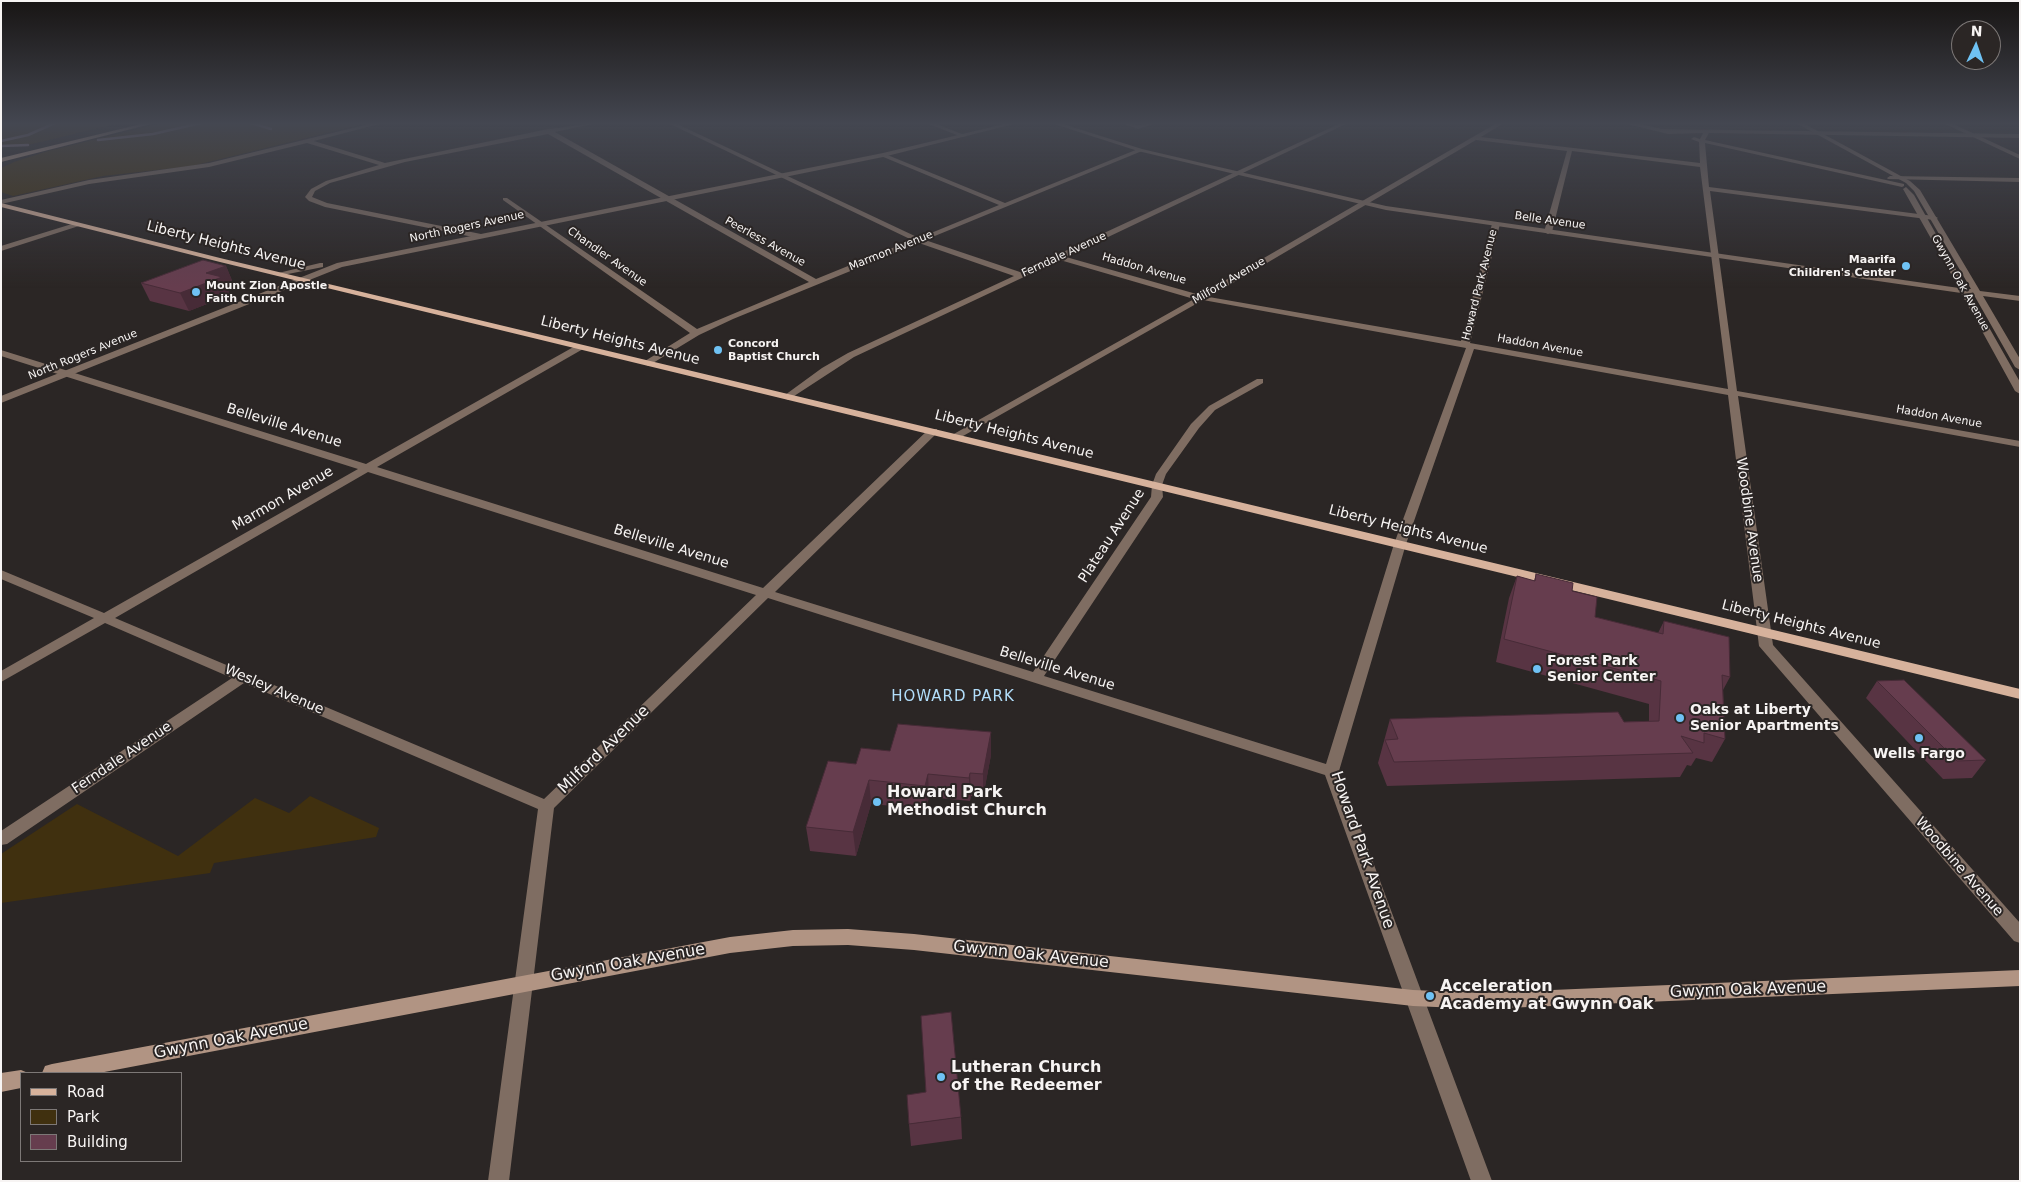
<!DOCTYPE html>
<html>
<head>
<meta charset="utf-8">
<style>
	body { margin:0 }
	#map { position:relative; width:2021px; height:1182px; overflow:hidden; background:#2b2625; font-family:"DejaVu Sans",sans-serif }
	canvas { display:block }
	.frame { position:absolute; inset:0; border:2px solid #f7f4f3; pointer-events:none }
	.legend { position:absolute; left:20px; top:1072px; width:162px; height:90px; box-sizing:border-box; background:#2b2625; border:1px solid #7d7877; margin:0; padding:6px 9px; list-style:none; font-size:15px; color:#f7f4f3 }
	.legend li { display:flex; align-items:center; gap:10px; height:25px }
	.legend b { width:25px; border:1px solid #7d7877 }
	.north { position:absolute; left:1951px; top:20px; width:50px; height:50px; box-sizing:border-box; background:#2b2625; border:1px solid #7d7877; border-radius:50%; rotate:3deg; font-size:14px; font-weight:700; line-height:20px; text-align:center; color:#f7f4f3 }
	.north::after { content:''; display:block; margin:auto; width:18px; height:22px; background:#6fc2f4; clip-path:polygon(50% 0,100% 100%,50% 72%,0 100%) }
</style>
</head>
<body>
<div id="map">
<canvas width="2021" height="1182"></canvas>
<div class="frame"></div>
<ul class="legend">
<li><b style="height:6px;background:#d7b29c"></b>Road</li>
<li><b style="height:14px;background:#40300f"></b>Park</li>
<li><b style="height:14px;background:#663d4e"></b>Building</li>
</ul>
<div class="north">N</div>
</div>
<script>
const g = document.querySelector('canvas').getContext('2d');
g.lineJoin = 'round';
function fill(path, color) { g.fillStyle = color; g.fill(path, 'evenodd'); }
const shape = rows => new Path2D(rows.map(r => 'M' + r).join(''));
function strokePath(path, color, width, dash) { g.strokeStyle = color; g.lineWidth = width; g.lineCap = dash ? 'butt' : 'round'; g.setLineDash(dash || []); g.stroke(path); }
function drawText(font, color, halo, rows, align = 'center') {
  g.font = font + ' "DejaVu Sans",sans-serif'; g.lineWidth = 4; g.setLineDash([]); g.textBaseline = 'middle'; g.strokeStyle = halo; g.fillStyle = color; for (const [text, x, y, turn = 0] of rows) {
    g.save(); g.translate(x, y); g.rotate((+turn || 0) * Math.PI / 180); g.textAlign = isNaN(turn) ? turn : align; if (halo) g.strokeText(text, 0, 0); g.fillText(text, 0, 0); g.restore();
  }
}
fill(shape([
	[1,123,120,123,28,145,1,147],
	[162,123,368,123,192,166,103,176,13,196,1,192,1,168,14,162,48,151],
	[310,796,379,828,376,837,214,863,210,873,1,903,1,854,77,804,178,856,255,798,289,813]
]), '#40300f');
strokePath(shape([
	[251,123,271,129],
	[98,140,153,134,201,123],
	[1,141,28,135,55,123],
	[1,146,28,145]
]), '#998399', 2.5);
fill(shape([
	[373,123,383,123,314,141,385,163,548,129,597,123,555,132,816,279,912,240,668,123,675,123,919,238,999,205,881,156,881,154,885,154,1005,203,1138,149,1142,149,1142,151,925,240,1020,272,1341,123,1348,123,1066,257,1200,295,1497,123,1504,123,1481,137,1700,163,1699,142,1691,139,1694,137,1700,139,1703,133,1668,134,1623,123,1634,123,1663,129,2020,134,2020,138,1709,133,1705,140,1904,184,1904,186,1902,187,1705,143,1709,187,1934,216,1938,218,1934,220,1710,191,1737,391,2020,441,2020,447,1738,396,1773,645,2020,923,2020,943,2014,941,1759,646,1728,395,1474,349,1406,544,1339,771,1492,1181,1471,1181,1325,775,768,598,554,808,509,1181,488,1181,538,809,244,683,7,844,1,845,1,831,232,678,105,623,1,682,1,671,94,618,1,579,1,570,104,613,358,469,1,356,1,350,366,464,577,345,583,345,583,349,377,467,763,588,929,429,937,429,937,433,775,592,1033,672,1151,497,1152,485,1156,474,1191,424,1209,406,1257,379,1263,379,1263,383,1215,410,1199,428,1166,474,1162,485,1163,497,1044,676,1326,764,1394,544,1466,348,1203,300,956,440,951,437,952,435,1194,299,1060,260,854,357,788,400,783,397,785,395,822,368,848,353,1014,276,919,243,733,319,699,335,648,366,643,363,645,361,690,333,503,200,503,198,507,198,697,329,809,282,548,134,405,162,330,183,315,191,312,197,327,203,481,234,481,238,478,238,325,207,309,201,305,197,311,189,326,181,379,165,307,143,209,167,89,184,1,204,1,200,89,180,209,163,373,123],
	[1476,140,1567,151,1544,232,1548,234,1552,232,1572,151,1700,167,1728,389,1470,343,1500,224,1496,222,1492,224,1461,341,1209,297,1476,140],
	[368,472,756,595,544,799,115,618,368,472],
	[926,123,934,123,967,136,962,137,926,123],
	[1121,123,1138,125,1157,123,1138,129,1121,123],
	[1890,176,2020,178,2020,182,1888,179,1887,178,1890,176],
	[75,223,82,225,1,251,1,246,75,223]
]), '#7f6d62');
fill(shape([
	[1008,123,1018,123,883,157,342,267,1,403,1,396,337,263,883,153,1008,123],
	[1051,123,1060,123,1142,149,1386,206,1959,288,1903,189,1906,187,1914,195,1967,289,1971,289,1914,191,1906,183,1796,123,1803,123,1910,181,1920,190,1980,291,2020,296,2020,301,1983,296,2020,359,2020,370,2015,367,1974,295,1970,294,2020,382,2020,394,2015,391,1961,293,1386,210,1138,151,1051,123],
	[1943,123,1951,123,2020,155,2020,159,1943,123],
	[320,263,323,263,323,267,278,276,274,274,320,263]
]), '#7f6d62');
fill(shape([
	[848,929,914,934,1413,990,1482,993,2020,970,2020,986,1482,1009,1413,1006,914,950,848,945,793,946,730,953,99,1073,42,1073,45,1066,52,1064,730,937,793,930,848,929],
	[21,1070,28,1073,21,1073,21,1088,1,1092,1,1073,21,1070]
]), '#b19483');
fill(shape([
	[145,123,155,123,1,162,1,158,145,123],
	[1,203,220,258,2020,689,2020,699,220,262,1,207,1,203]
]), '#d7b29c');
fill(shape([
	[226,266,233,283,226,286,230,295,189,311,150,301,141,283],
	[1536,574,1572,591,1595,617,1658,633,1664,621,1730,677,1723,690,1725,739,1712,762,1696,758,1691,766,1687,765,1680,777,1387,786,1378,763,1390,719,1624,722,1649,721,1649,704,1496,662,1509,598,1517,576,1534,581],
	[1877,681,1986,760,1972,778,1943,779,1866,698],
	[890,751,991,755,983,797,971,796,970,801,929,797,926,809,871,804,856,856,810,851,806,827,856,764],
	[961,1117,962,1139,911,1146,909,1124]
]), '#583443');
fill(shape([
	[226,266,233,283,226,286,230,295,189,311,180,293,206,273],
	[991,732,991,755,983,797,983,774],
	[970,773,971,796,970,801,969,778],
	[928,774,929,797,926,809,925,786],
	[869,780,871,804,856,856,853,832]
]), '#472b37');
const building = shape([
	[203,260,226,266,206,273,222,277,180,293,141,283,203,260],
	[1536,574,1573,583,1572,591,1597,597,1595,617,1663,634,1664,621,1729,637,1730,677,1722,675,1725,739,1704,733,1704,743,1681,736,1693,753,1394,762,1385,740,1398,739,1390,719,1618,712,1624,722,1659,721,1661,681,1504,639,1517,576,1535,581,1536,574],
	[1904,680,1986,760,1957,761,1877,681,1904,680],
	[898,724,991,732,983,774,970,773,969,778,928,774,925,786,869,780,853,832,806,827,828,761,856,764,861,748,890,751,898,724],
	[951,1012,961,1117,909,1124,907,1095,926,1092,921,1016,951,1012]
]);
fill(building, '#663d4e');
strokePath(building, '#472b37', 1);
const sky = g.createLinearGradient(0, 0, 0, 288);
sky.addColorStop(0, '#181514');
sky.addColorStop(0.43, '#444751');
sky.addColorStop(1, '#44475100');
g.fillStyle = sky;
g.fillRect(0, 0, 2021, 288);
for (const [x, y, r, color] of [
	[1906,266,5,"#6fc2f4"],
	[196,292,5,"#6fc2f4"],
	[718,350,5,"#6fc2f4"],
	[1537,669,5,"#6fc2f4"],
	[1680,718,5,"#6fc2f4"],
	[1919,738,5,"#6fc2f4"],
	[877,802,5,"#6fc2f4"],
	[1430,996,5,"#6fc2f4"],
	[941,1077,5,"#6fc2f4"]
]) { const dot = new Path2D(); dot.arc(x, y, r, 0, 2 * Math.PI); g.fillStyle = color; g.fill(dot); strokePath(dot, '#2b2625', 2); }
drawText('11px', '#f7f4f3', '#2b2625', [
	["Belle Avenue",1550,221,8],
	["North Rogers Avenue",467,227,-12],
	["Peerless Avenue",765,242,29],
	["Marmon Avenue",891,251,-22],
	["Ferndale Avenue",1064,255,-25],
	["Chandler Avenue",607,257,35],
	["Haddon Avenue",1144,269,16],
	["Milford Avenue",1229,281,-30],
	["Gwynn Oak Avenue",1960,283,61],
	["Howard Park Avenue",1480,285,-76],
	["Haddon Avenue",1540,346,10],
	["North Rogers Avenue",83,355,-22],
	["Haddon Avenue",1939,417,10]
]);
drawText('bold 11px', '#f7f4f3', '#2b2625', [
	["Maarifa",1896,260,"right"],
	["Children's Center",1896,273,"right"],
	["Mount Zion Apostle",206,286],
	["Faith Church",206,299],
	["Concord",728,344],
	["Baptist Church",728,357]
], 'left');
drawText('14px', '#f7f4f3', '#2b2625', [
	["Liberty Heights Avenue",226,246,14],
	["Liberty Heights Avenue",620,341,14],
	["Belleville Avenue",284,426,17],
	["Liberty Heights Avenue",1014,435,14],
	["Marmon Avenue",283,499,-30],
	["Woodbine Avenue",1749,520,82],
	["Liberty Heights Avenue",1408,530,14],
	["Plateau Avenue",1112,536,-57],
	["Belleville Avenue",671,547,17],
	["Liberty Heights Avenue",1801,625,14],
	["Belleville Avenue",1057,669,17],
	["Wesley Avenue",274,690,23],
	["Ferndale Avenue",122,758,-34],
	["Woodbine Avenue",1959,867,49]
]);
drawText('bold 14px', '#f7f4f3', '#2b2625', [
	["Forest Park",1547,661],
	["Senior Center",1547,677],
	["Oaks at Liberty",1690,710],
	["Senior Apartments",1690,726],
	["Wells Fargo",1919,754,"center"]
], 'left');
g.letterSpacing = '1px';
drawText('15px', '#b2defa', '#2b2625', [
	["HOWARD PARK",953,697]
]);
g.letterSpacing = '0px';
drawText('16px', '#f7f4f3', '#2b2625', [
	["Milford Avenue",604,750,-44],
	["Howard Park Avenue",1362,850,71],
	["Gwynn Oak Avenue",1031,955,6],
	["Gwynn Oak Avenue",628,963,-10],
	["Gwynn Oak Avenue",1748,990,-2],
	["Gwynn Oak Avenue",231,1039,-11]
]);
drawText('bold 16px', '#f7f4f3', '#2b2625', [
	["Howard Park",887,793],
	["Methodist Church",887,811],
	["Acceleration",1440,987],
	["Academy at Gwynn Oak",1440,1005],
	["Lutheran Church",951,1068],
	["of the Redeemer",951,1086]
], 'left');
</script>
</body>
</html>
